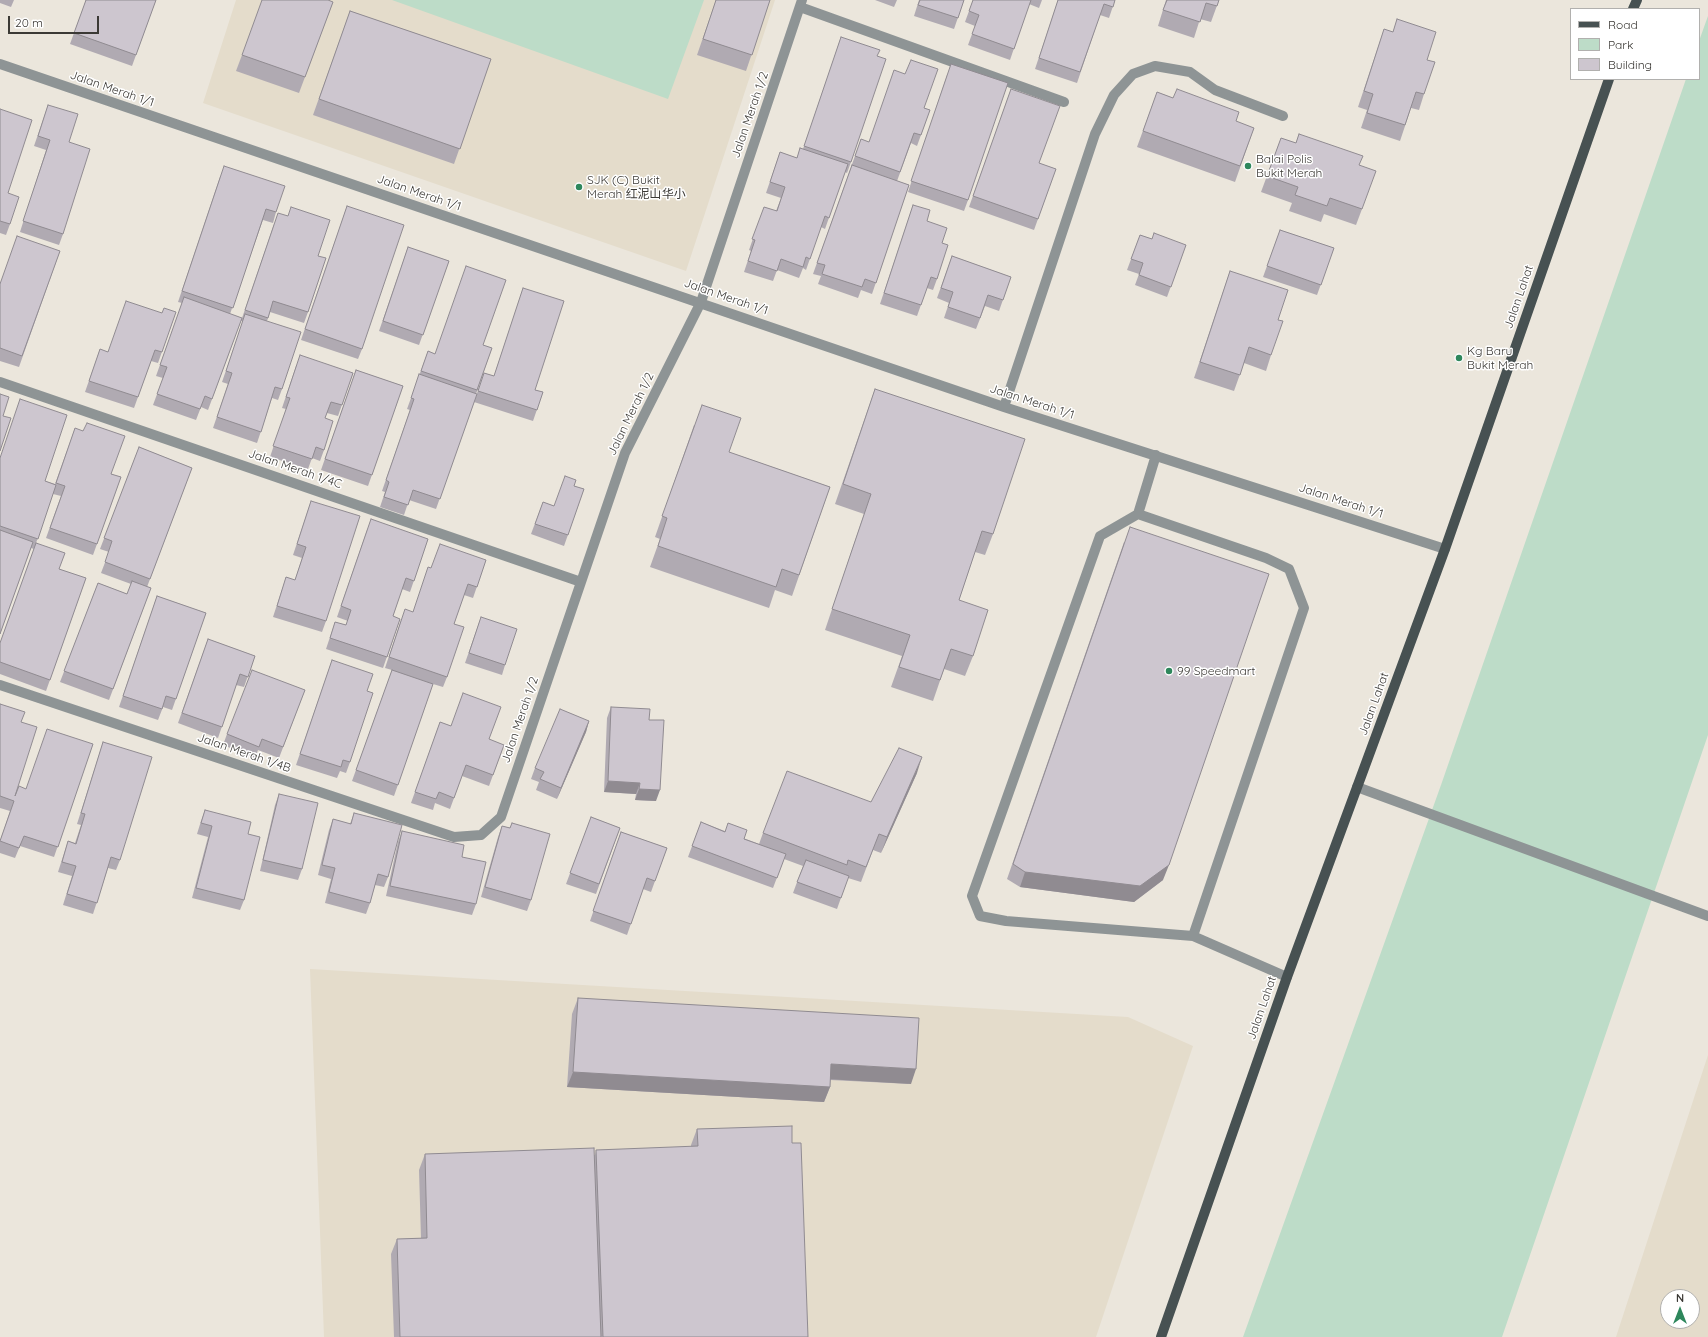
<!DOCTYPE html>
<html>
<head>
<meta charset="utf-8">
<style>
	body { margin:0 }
	#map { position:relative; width:1708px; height:1337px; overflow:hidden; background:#ebe6dc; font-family:Quicksand,sans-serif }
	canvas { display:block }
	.legend { position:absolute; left:1570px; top:8px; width:130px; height:72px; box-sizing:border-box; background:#fff; border:1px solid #b1b0ae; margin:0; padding:5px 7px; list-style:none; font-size:12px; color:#3b3935 }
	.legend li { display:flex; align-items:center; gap:8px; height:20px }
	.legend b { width:20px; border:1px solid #b1b0ae }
	.north { position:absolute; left:1660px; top:1289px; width:40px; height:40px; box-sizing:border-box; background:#fff; border:1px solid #b1b0ae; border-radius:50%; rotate:0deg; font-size:11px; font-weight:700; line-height:16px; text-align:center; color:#3b3935 }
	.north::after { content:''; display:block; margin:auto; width:14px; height:18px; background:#2e875c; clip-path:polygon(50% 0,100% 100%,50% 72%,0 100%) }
	.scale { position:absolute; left:8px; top:16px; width:91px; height:18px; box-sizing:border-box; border:2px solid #3b3935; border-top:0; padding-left:5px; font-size:12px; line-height:14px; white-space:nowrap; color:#3b3935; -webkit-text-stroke:3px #fff; paint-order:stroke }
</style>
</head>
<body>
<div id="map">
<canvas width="1708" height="1337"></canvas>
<ul class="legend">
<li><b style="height:5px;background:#475152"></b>Road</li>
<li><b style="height:11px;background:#bddcc8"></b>Park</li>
<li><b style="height:11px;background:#cdc6cf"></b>Building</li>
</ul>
<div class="north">N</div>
<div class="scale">20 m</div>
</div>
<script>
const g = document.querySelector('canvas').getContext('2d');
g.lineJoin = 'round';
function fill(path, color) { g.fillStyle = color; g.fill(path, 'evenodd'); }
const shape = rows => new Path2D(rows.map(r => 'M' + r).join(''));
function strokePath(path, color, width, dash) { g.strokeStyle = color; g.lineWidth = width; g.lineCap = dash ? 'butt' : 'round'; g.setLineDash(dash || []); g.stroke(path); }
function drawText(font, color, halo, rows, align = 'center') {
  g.font = font + ' Quicksand,"Noto Sans SC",sans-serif'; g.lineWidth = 3; g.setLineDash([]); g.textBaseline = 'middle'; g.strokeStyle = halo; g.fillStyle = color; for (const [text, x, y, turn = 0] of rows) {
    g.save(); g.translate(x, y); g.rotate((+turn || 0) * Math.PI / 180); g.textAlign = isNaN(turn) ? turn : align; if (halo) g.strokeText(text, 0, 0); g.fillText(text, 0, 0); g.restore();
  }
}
fill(shape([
	[236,0,775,0,686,271,203,103],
	[310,969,1128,1017,1193,1046,1096,1337,324,1337],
	[1708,1055,1708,1337,1616,1337],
	[1668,1297,1692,1297,1692,1321,1668,1321]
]), '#e4dccb');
fill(shape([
	[392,0,704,0,668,99],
	[1708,16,1708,735,1502,1337,1243,1337,1441,785,1686,79,1699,79,1699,41]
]), '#bddcc8');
strokePath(shape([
	[800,7,1064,102],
	[0,64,1004,407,1445,549],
	[0,382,581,582],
	[1004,407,1095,134,1114,95,1133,74,1155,66,1190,72,1215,90,1283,116],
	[1156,455,1138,514,1266,558,1289,569,1304,608,1193,936,1287,977],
	[1138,514,1100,536,972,896,980,916,1006,921,1193,936],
	[0,685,454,837,481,835,501,817,625,453,701,302,802,0],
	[1357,787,1708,916]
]), '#8e9495', 10);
strokePath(shape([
	[1633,9,1637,0],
	[1161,1337,1287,977,1445,549,1609,79]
]), '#475152', 10);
fill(shape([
	[0,0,14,0,11,7,0,3],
	[86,0,156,0,132,66,70,44],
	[716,0,770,0,746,71,697,55],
	[875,0,897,0,894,7],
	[919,0,964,0,954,29,914,16],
	[973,0,1042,0,1039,8,1029,4,1010,60,968,45,975,26,965,22],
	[1058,0,1115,0,1109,18,1100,15,1077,83,1035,69],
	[1166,0,1219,0,1211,22,1200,19,1194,38,1158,26],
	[333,2,299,93,236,71,242,55],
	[350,11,491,59,454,164,313,115],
	[1397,19,1427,60,1424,94,1419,110,1411,108,1400,141,1361,128,1367,110,1358,107,1384,29,1393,32],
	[841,37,877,56,851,162,847,173,845,172,825,229,821,227,806,270,803,268,799,278,777,270,773,281,744,272,751,251,749,250,764,207,776,211,781,198,766,193,780,152,797,158,800,148,803,149],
	[947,75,968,200,964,211,908,192],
	[1011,89,1039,163,1056,169,1034,230,969,207],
	[1157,92,1254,128,1235,182,1137,147],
	[48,105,69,142,63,234,59,245,20,232,46,150,34,146],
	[924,108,930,110,917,146,911,143,897,181,909,185,872,294,861,290,858,298,818,284,821,276,813,274,861,139,869,142],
	[0,109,8,193,10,224,6,235,0,233],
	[1299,134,1359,165,1362,209,1356,225,1324,214,1321,222,1289,211,1292,203,1261,192,1281,138,1296,143],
	[220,177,276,212,273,223,263,220,230,314,242,318,208,410,201,407,196,420,153,405,163,378,156,376,182,303,178,302],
	[913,205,927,221,942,243,937,279,933,290,927,288,917,316,880,304],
	[347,206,362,349,358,359,301,340],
	[274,224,318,256,308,312,304,323,270,312,267,321,282,389,278,400,272,398,257,443,213,428,228,384,222,382,243,321,241,321],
	[1280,230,1334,248,1317,295,1263,277],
	[1140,235,1152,239,1186,245,1167,297,1135,285,1139,274,1127,270],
	[408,247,449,261,419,345,379,331],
	[60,251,19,367,0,361,0,283],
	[952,256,1011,277,999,311,985,306,976,329,944,318,949,303,937,298],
	[1230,271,1271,355,1266,371,1244,363,1234,391,1194,378],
	[523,288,535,390,543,392,533,421,474,402,484,373,494,376],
	[176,312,158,363,151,361,134,408,85,392,100,349,108,352,162,313],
	[483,345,492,348,476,394,477,394,436,509,409,500,404,515,380,507,385,492,382,491,410,410,407,409,428,351,435,354],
	[296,366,353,373,338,416,327,413,325,418,324,450,320,461,312,458,308,469,270,457,286,409,282,408],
	[356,370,403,386,368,486,321,470],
	[875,389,993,534,985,555,975,552,959,600,973,656,965,676,944,669,933,701,891,687,902,656,825,630,864,514,835,504],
	[694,425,729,452,830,487,792,596,775,590,769,608,650,567,660,539,655,537],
	[75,428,111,474,121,477,93,555,46,538,61,496,53,494,36,543,59,569,86,578,46,691,0,674,0,643,34,549,31,548,0,634,0,457,45,481,55,484],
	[139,447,192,468,147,587,151,588,109,700,60,682,98,583,127,594,131,584,101,573,109,552,100,549],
	[574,486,584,489,564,546,531,534,543,502,554,506],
	[311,501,326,621,322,632,273,617,286,577,295,580,302,558,293,555],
	[367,530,428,539,410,592,402,589,393,616,400,619,383,668,326,649,335,622,346,625,348,621,337,617],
	[1124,542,1163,880,1134,902,1020,887,1007,879],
	[486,560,473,598,464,595,454,624,447,677,443,687,433,684,394,796,352,781,392,670,385,668,401,620,413,612,431,568],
	[157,596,206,613,172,710,163,707,158,720,119,707],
	[481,617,505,665,502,675,465,663],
	[208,639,255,656,244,687,236,685,218,738,178,723],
	[332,660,367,691,350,762,346,773,340,771,337,778,296,765],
	[305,690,279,758,258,750,255,758,223,745,227,734],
	[0,704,21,722,15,796,26,789,93,744,54,857,20,846,15,858,0,853,0,841,10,811,0,808],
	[611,707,656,801,635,800,636,794,604,792,607,718],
	[589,721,586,732,557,799,536,790,539,782,531,779,535,768],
	[440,722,504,745,489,786,462,776,450,809,435,803,433,810,411,803],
	[103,742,120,860,116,870,108,868,93,914,63,905,72,876,58,872,68,841,75,843,81,825,77,824],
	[917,773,881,853,873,850,861,882,848,878,837,909,793,893,803,866,784,859,773,888,688,857,701,822,759,844,763,833,871,802],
	[279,794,302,869,298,880,260,871,275,805],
	[205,810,248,834,244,900,240,910,192,898,208,837,197,834,201,821],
	[354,813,388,877,384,887,375,885,370,903,366,914,325,903,331,879,318,875,329,830,333,819,350,824],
	[591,817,620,828,596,894,566,884],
	[512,823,531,900,527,911,481,897,498,837,502,826,510,828],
	[402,831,462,857,476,904,472,915,386,896,398,842],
	[621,832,667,848,651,892,643,889,627,935,590,921],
	[578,998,911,1084,830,1080,830,1087,824,1102,567,1087,572,1014],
	[697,1129,792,1143,808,1337,394,1337,391,1254,397,1239,421,1238,419,1170,425,1154,595,1155,596,1150,691,1147,691,1145]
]), '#b0aab2');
fill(shape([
	[589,721,586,732,557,799,561,788],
	[922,757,917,773,881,853,887,837],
	[608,781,640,783,636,794,604,792],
	[639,789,660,790,656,801,635,800],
	[1169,865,1163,880,1134,902,1020,887,1025,872],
	[831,1064,916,1069,911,1084,826,1079],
	[573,1072,830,1087,824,1102,567,1087]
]), '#908b91');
const building = shape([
	[86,0,156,0,136,55,74,33,86,0],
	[262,0,328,0,333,2,305,77,242,55,262,0],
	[716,0,770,0,752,55,703,39,716,0],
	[920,0,964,0,958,18,918,5,920,0],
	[973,0,1031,0,1014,49,972,34,979,15,969,11,973,0],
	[1058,0,1115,0,1113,7,1104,4,1080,72,1039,58,1058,0],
	[1167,0,1219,0,1217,6,1206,3,1200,22,1163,10,1167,0],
	[350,11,491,59,460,149,319,99,350,11],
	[1397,19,1436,32,1427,60,1435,62,1424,94,1416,92,1405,125,1367,113,1373,94,1364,91,1384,29,1393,32,1397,19],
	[841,37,880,50,877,56,886,59,851,162,804,146,841,37],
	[911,60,938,69,924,108,930,110,921,135,914,133,900,172,855,156,861,139,869,142,894,70,905,74,911,60],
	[951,64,1008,83,968,200,911,181,951,64],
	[1011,89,1060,106,1039,163,1056,169,1038,219,973,196,1011,89],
	[1177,89,1239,112,1236,121,1254,128,1240,166,1143,131,1157,92,1173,98,1177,89],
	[48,105,78,114,69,142,90,149,63,234,23,221,50,140,38,136,48,105],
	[0,109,32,120,8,193,19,197,10,224,0,221,0,109],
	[1299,134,1363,156,1359,165,1376,171,1362,209,1330,198,1327,206,1295,195,1298,187,1267,176,1281,138,1296,143,1299,134],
	[800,148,848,164,829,218,825,216,810,259,806,257,803,267,781,259,777,271,748,261,755,240,752,239,764,207,777,211,785,187,770,182,780,152,797,158,800,148],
	[852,165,909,185,876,283,865,279,862,287,822,274,825,265,817,263,852,165],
	[224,166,285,186,276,212,266,209,233,308,182,291,224,166],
	[913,205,930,210,927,221,947,228,942,243,948,245,937,279,931,277,921,305,884,293,913,205],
	[347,206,404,225,362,349,305,329,347,206],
	[291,207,330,220,318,256,326,258,308,312,273,301,268,318,245,310,278,213,288,216,291,207],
	[1280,230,1334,248,1321,285,1267,266,1280,230],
	[1154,233,1186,245,1171,287,1139,275,1143,263,1131,259,1140,235,1152,239,1154,233],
	[17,236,60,251,22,356,0,348,0,284,17,236],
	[408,247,449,261,423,335,383,321,408,247],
	[952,256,1011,277,1003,300,988,295,980,318,948,307,953,292,941,288,952,256],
	[466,266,506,280,483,345,492,348,477,390,421,371,428,351,435,354,466,266],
	[1230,271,1288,290,1278,320,1283,321,1271,355,1249,347,1240,375,1200,362,1230,271],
	[523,288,564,301,535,390,543,392,537,410,478,391,484,373,494,376,523,288],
	[184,297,242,318,212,399,205,396,200,409,157,394,167,367,160,365,184,297],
	[126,301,162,313,164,308,176,312,162,352,155,350,138,397,89,381,100,349,108,352,126,301],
	[245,314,301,332,282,389,275,387,261,432,217,417,232,373,226,371,245,314],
	[300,355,353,373,342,405,331,402,325,418,333,421,324,450,316,447,312,459,273,446,290,398,286,397,300,355],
	[356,370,403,386,372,475,325,459,356,370],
	[419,374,477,394,440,499,413,490,408,505,384,497,389,482,386,480,414,399,411,398,419,374],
	[875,389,1025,439,993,534,982,531,959,600,988,610,973,656,951,649,940,680,899,667,910,635,832,609,871,494,843,484,875,389],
	[0,394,9,397,3,416,11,418,0,451,0,394],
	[20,399,67,415,45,481,56,485,38,539,0,526,0,458,20,399],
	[702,405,741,418,729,452,830,487,799,575,782,569,776,587,658,546,667,518,662,516,702,405],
	[87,423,125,436,111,474,121,477,97,544,50,528,65,486,56,483,75,428,83,431,87,423],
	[139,447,192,468,150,579,105,562,112,541,104,538,139,447],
	[565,476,576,480,574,486,584,489,568,535,535,524,543,502,554,506,565,476],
	[311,501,360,516,326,621,277,606,286,577,295,580,306,547,297,544,311,501],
	[371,519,428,539,414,581,406,578,393,616,400,619,387,657,330,638,335,622,346,625,351,610,341,606,371,519],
	[1130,527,1269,574,1169,865,1140,886,1025,872,1013,864,1130,527],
	[0,530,33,542,0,634,0,530],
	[36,543,65,553,59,569,86,578,50,680,0,662,0,643,36,543],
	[440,544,486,560,477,587,468,584,454,624,464,627,447,677,389,657,405,609,413,612,428,567,431,568,440,544],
	[132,581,151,588,113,689,64,671,98,583,127,594,132,581],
	[157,596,206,613,176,699,166,696,162,709,123,696,157,596],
	[481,617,517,629,505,665,469,653,481,617],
	[208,639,255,656,248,677,240,674,222,727,182,713,208,639],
	[332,660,373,674,367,691,373,693,350,762,343,760,341,767,300,754,332,660],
	[252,670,305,690,283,747,262,739,259,747,227,734,252,670],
	[392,670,433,684,398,785,356,770,392,670],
	[463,693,501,707,489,739,504,745,493,775,466,765,454,798,439,792,436,799,415,792,440,722,451,726,463,693],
	[0,704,25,712,21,722,37,727,15,796,19,786,26,789,47,729,93,744,58,847,24,836,19,848,0,841,14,801,0,796,0,704],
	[611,707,650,709,649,720,664,720,660,790,639,789,640,783,608,781,611,707],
	[560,709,589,721,561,788,540,779,544,772,535,768,560,709],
	[103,742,152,757,120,860,111,857,97,903,67,894,76,866,62,862,68,841,76,844,85,814,81,813,103,742],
	[899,748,922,757,887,837,879,834,866,867,848,860,847,865,763,833,787,771,871,802,899,748],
	[279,794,318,803,302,869,263,860,279,794],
	[205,810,251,822,248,834,260,837,244,900,196,888,212,826,201,823,205,810],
	[354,813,402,825,388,877,378,874,370,903,329,892,335,868,322,865,333,819,351,824,354,813],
	[591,817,620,828,599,884,570,873,591,817],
	[701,822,725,832,728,823,747,830,744,839,786,854,777,878,692,846,701,822],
	[512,823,550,834,531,900,485,887,502,826,510,828,512,823],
	[402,831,464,845,462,857,486,862,476,904,390,886,402,831],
	[621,832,667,848,655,881,647,878,631,924,593,911,621,832],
	[806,860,849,876,841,898,797,882,806,860],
	[578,998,919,1018,916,1069,831,1064,830,1087,573,1072,578,998],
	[792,1126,792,1143,801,1143,808,1337,603,1337,596,1150,698,1146,697,1129,792,1126],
	[594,1148,601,1337,400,1337,397,1239,427,1238,425,1154,594,1148]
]);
fill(building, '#cdc6cf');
strokePath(building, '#908b91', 1);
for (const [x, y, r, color] of [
	[1248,166,4,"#2e875c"],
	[579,187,4,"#2e875c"],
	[1459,358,4,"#2e875c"],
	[1169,671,4,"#2e875c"]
]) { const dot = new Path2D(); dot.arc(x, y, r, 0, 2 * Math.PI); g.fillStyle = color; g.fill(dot); strokePath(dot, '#fff', 1.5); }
drawText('12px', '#3b3935', '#fff', [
	["Jalan Merah 1/1",112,89,19],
	["Jalan Merah 1/2",750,115,-71],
	["Jalan Merah 1/1",419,193,19],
	["Jalan Merah 1/1",726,297,19],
	["Jalan Lahat",1519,297,-71],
	["Jalan Merah 1/1",1032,402,18],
	["Jalan Merah 1/2",631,414,-64],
	["Jalan Merah 1/4C",295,469,19],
	["Jalan Merah 1/1",1341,501,18],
	["Jalan Lahat",1374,704,-70],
	["Jalan Merah 1/2",520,720,-71],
	["Jalan Merah 1/4B",244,753,19],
	["Jalan Lahat",1262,1008,-71]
]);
drawText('12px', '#3b3935', '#fff', [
	["Balai Polis",1256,159],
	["Bukit Merah",1256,173],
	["SJK (C) Bukit",587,180],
	["Merah 红泥山华小",587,194],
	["Kg Baru",1467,351],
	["Bukit Merah",1467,365],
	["99 Speedmart",1177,671]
], 'left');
</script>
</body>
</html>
